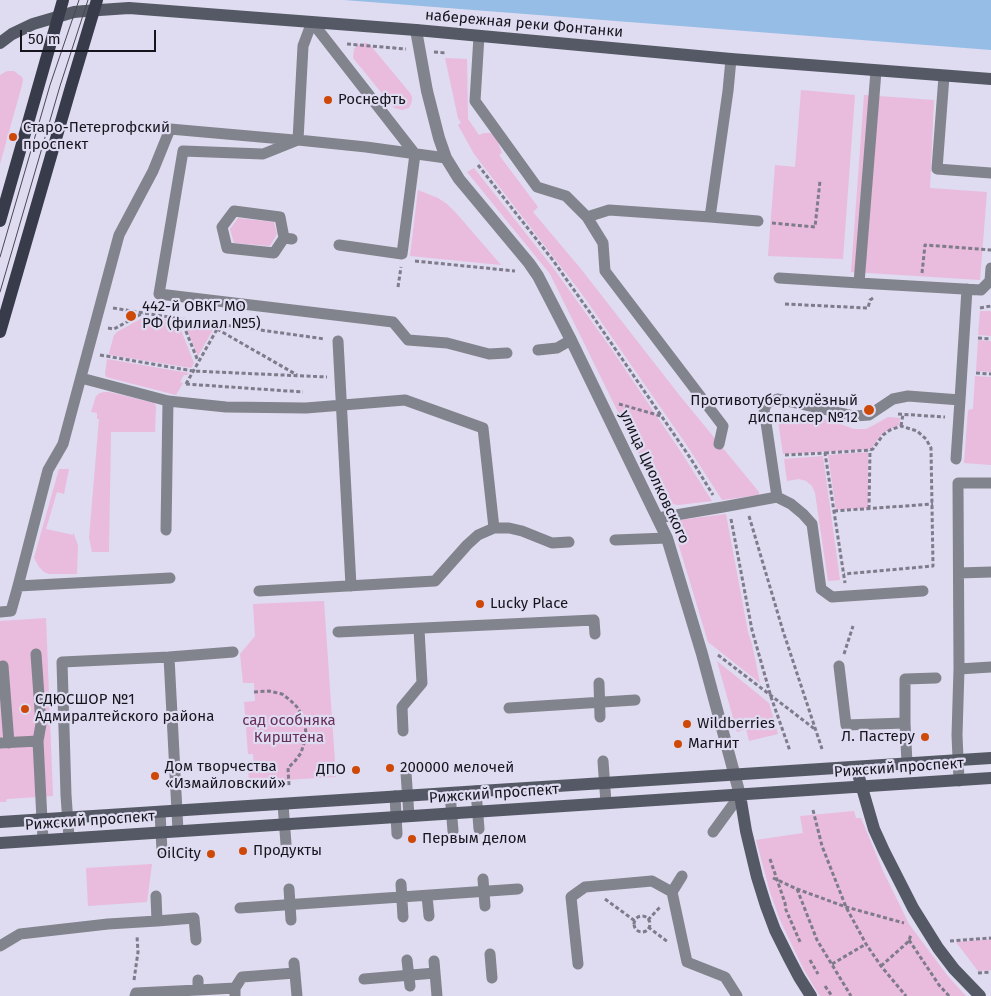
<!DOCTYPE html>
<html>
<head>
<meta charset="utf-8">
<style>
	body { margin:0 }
	#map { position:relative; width:991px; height:996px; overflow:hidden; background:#dfdbf1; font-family:"Fira Sans",sans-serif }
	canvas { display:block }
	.scale { position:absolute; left:20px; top:30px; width:136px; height:22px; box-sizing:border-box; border:2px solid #16151d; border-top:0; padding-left:6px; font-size:15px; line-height:18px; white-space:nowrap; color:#16151d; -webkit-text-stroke:4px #dfdbf1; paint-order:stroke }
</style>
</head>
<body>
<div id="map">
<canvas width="991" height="996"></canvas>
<div class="scale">50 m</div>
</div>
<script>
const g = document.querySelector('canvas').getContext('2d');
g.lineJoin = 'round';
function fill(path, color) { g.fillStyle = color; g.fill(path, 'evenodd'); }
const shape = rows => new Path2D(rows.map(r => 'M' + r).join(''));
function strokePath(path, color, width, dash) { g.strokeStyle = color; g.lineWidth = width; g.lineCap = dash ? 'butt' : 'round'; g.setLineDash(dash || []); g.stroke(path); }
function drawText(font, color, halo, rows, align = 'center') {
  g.font = font + ' "Fira Sans",sans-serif'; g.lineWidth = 4.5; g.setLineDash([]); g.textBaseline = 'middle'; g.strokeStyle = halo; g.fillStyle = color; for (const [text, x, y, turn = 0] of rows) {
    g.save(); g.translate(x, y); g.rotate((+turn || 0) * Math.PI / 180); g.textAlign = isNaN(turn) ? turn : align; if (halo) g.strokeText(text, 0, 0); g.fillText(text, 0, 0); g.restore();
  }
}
fill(shape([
	[363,43,367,43,371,46,410,93,412,97,412,101,409,108,402,110,394,108,353,58,354,49,358,45],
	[445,58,467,59,468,119,479,135,484,133,492,133,497,140,502,153,499,155,538,207,533,212,581,269,680,396,759,492,759,495,722,500,688,447,582,294,474,154,458,125,461,123,458,118],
	[7,71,14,71,22,77,23,80,22,85,0,164,0,75],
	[801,90,855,95,843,259,768,256,775,165,795,167],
	[864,95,934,100,930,188,987,192,980,280,851,272],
	[474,168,554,269,610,347,681,452,712,501,678,505,667,503,647,471,550,274,467,172],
	[418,190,438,198,447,204,457,214,501,265,410,256],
	[238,218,274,222,277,234,270,246,234,243,230,229],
	[980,311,991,311,991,336,978,335],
	[144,317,177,320,194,363,191,368,110,355,109,353,114,335,117,332],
	[184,322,215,326,198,356],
	[978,340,991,341,991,372,976,371],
	[107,359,171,370,189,373,187,375,184,375,180,382,183,383,176,395,106,377,105,374],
	[975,376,991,377,991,465,964,463,968,410,973,409],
	[104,392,109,392,154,403,156,406,155,432,111,432,109,549,109,552,92,552,89,538,99,419,97,419,97,413,91,412,96,396,100,393],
	[786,412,829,420,854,429,866,429,874,425,888,417,900,418,899,425,888,430,881,435,871,449,783,454,778,421,780,414],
	[868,452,868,508,836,510,828,455],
	[823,456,840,580,828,581,815,493,812,486,806,481,799,479,787,481,784,459],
	[59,469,69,469,64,494,57,492,46,529,73,535,73,532,78,545,77,574,49,574,44,572,39,567,34,558,35,554],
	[726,514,748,632,752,644,760,683,708,642,673,526,679,520],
	[324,601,336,777,249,782,248,767,254,766,253,754,248,754,244,702,255,701,254,683,243,683,240,654,255,636,253,604],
	[46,618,53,796,7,799,6,802,0,802,0,621],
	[717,661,769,703,778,734,749,741,746,729,737,732],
	[854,811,856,818,861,818,883,871,909,924,947,975,966,996,820,996,816,990,803,968,780,920,770,892,756,840,803,833,800,816],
	[152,864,147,902,88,906,86,868],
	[991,939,991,970,978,971,956,942]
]), '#e9bbdd');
fill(shape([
	[344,0,991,0,991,50]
]), '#96bde6');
strokePath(shape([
	[347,44,406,49],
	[434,52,446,53],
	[478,165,552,259,596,321,691,459,713,495],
	[772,223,815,227,820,181],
	[415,261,515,271],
	[922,273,925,245,991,250],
	[398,287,401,267],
	[785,304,868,308,870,300,873,298],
	[113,308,181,319,325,339],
	[980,308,991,306],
	[181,319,198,361],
	[108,328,114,329,143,313],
	[217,329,297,375],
	[978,338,991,339],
	[100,355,193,371,327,377],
	[976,373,991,374],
	[186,384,303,392],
	[186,384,220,324],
	[619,404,661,416],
	[898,414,945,417],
	[901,426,903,414],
	[825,453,870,450,873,449,883,435,890,430,901,426,917,431,926,439,931,448,933,566,844,574],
	[785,455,825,453,845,583],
	[869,509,870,450],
	[834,511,933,504],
	[749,516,783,631,822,749],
	[731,519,752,630,771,697,790,751],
	[844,654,853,626],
	[718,655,816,730],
	[254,692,269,691,282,694,290,700,297,707,302,715,305,724,306,734,304,743,301,753,295,761,288,768,289,786],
	[813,810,822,846,846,907,866,944,881,966,906,996],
	[770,859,785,903,786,910,801,944],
	[773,878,797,889,846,907,904,923],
	[797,889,817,940,851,996],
	[605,899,635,921],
	'634 924a8 8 0 1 1 16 0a8 8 0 1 1-16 0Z',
	[648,920,661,906],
	[648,927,668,942],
	[909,940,939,985,949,996],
	[950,941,991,938],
	[810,960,818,974],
	[832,964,866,944],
	[881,966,909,941,911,934],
	[978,973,991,972],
	[134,980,138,952,137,936],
	[825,986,832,996]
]), '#7e7b8a', 3, [4, 2.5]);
strokePath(shape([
	[312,22,415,154,402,254,339,245],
	[312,22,303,46,298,140,366,147,446,158],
	[479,36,475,101,537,187,566,196,587,217,603,243,605,271,723,426,719,444],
	[944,76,937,169,991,173],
	[298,140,263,154,183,151,159,294,393,322,408,340,447,343,489,354,507,353],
	[587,217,609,210,710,217,728,91,731,59],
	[710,217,758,221],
	[284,238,274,253,227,248,222,227,234,211,280,217,284,238,292,239],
	[779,278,859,283,876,71],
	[859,283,981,290,990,281,991,268],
	[338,341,351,586],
	[538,350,557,348,571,340],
	[81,378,168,401,226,407,306,408,405,400,483,428,494,528,509,528,522,531,552,543,569,542],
	[956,459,960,400],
	[777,497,791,504,803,514,812,524,821,589,832,597,923,591],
	[658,518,723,507,777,497,764,409,768,402,778,399,854,416,869,415,893,399,908,396,960,400,967,289],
	[166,530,168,401],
	[615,540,667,538],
	[959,573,991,572],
	[18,586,48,470,63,444,119,235,153,171,170,129,294,140],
	[259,591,435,581,467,545,478,535,494,528],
	[0,612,11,611,18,586,170,578],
	[338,632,594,620,595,634],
	[36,654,41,724,38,741,43,840],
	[169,657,233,652],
	[3,666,9,743],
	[839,666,846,725,905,723],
	[959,669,991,667],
	[599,683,600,717],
	[509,708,635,700],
	[403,731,402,707,422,683,419,629],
	[0,743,38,741],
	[603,761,606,803],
	[907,763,905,723,905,679,936,678],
	[406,773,409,816],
	[959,781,957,735,959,669,958,483,991,483],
	[476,791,479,829],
	[450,793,453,831],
	[395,796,397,834],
	[283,804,286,844],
	[160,812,162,851],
	[713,832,740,795],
	[69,838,66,795,62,662,169,657,178,831],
	[682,876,672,892,687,962,725,977,737,996],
	[483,879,485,906],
	[401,884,403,917],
	[289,889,291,920],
	[427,896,429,916],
	[240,908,518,889],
	[157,921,194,918,196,940],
	[0,946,20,934,108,924,157,921,156,896],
	[490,954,492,978],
	[407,960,410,986],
	[434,961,437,996],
	[294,963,297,996],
	[578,964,571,897,585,887,652,881,672,892],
	[364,979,435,973],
	[198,990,235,988],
	[135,996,136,993,198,990,198,980],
	[235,996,235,988,242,977,295,973]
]), '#81848c', 11);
strokePath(shape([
	[416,30,427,91,439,138,446,158,459,179,529,263,538,276,571,340,667,538,702,654,740,795]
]), '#81848c', 12);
strokePath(shape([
	[0,43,12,34,33,24,74,12,85,11,129,8,416,30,731,59,991,79],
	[856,767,874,829,884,851,913,908,938,948,954,969,980,996],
	[740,795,746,831,757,877,766,906,775,930,789,958,799,977,811,996],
	[0,822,991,758],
	[0,843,991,778]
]), '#555965', 12);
strokePath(shape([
	[0,221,63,0],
	[0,332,71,87,97,0]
]), '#373b4a', 12);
strokePath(shape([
	[0,257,50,85,79,0],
	[0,292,60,86,88,0]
]), '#494853', 1);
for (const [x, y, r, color] of [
	[328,100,5,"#ce4908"],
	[13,137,5,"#ce4908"],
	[131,316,6,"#ce4908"],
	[869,410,6,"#ce4908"],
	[480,604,5,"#ce4908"],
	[25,709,5,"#ce4908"],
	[687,724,5,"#ce4908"],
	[925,737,5,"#ce4908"],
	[678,744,5,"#ce4908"],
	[390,768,5,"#ce4908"],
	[356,770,5,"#ce4908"],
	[155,776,5,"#ce4908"],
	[412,839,5,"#ce4908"],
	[243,851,5,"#ce4908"],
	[211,854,5,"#ce4908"]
]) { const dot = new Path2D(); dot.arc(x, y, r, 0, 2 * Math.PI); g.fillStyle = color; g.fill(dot); strokePath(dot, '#dfdbf1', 2); }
drawText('15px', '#16151d', '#dfdbf1', [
	["набережная реки Фонтанки",524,24,5],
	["улица Циолковского",654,477,65],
	["Рижский проспект",899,768,-4],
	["Рижский проспект",494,794,-4],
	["Рижский проспект",90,821,-4]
]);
drawText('15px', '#16151d', '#dfdbf1', [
	["Роснефть",338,100],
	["Старо-Петергофский",23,128],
	["проспект",23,145],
	["442-й ОВКГ МО",142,307],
	["РФ (филиал №5)",142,324],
	["Противотуберкулёзный",858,401,"right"],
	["диспансер №12",858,418,"right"],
	["Lucky Place",490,604],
	["СДЮСШОР №1",35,700],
	["Адмиралтейского района",35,717],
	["Wildberries",697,724],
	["Л. Пастеру",915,737,"right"],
	["Магнит",688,744],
	["Дом творчества",165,767],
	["«Измайловский»",165,784],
	["200000 мелочей",400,768],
	["ДПО",346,770,"right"],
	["Первым делом",422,839],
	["Продукты",253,851],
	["OilCity",201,854,"right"]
], 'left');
drawText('15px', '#672e5b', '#dfdbf1', [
	["сад особняка",289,721],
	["Кирштена",289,738]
]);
</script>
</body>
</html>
